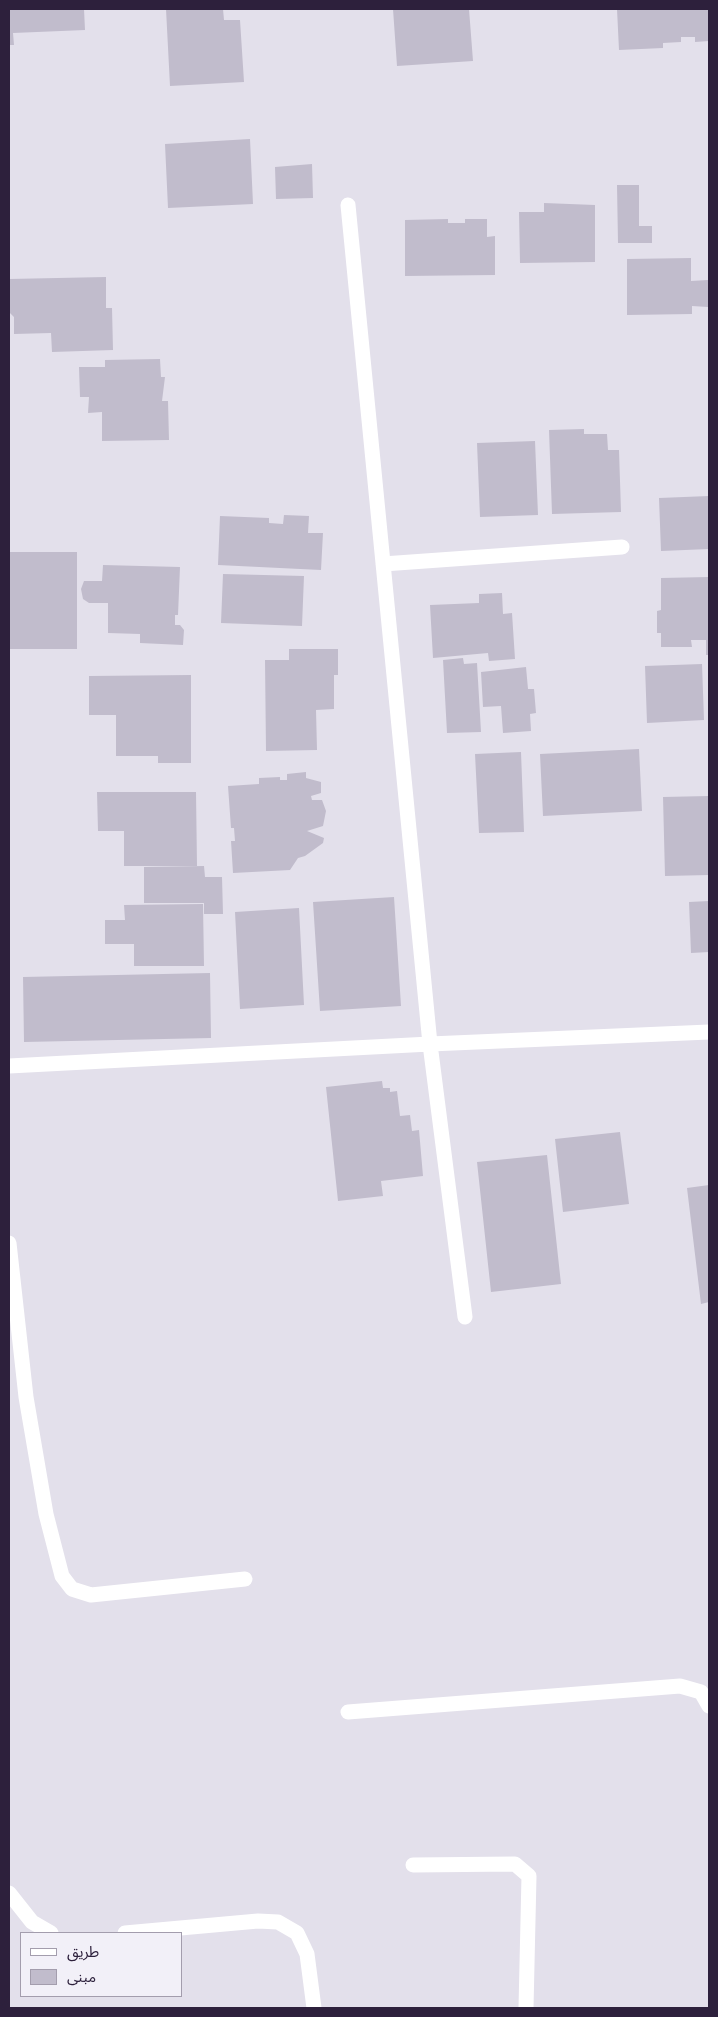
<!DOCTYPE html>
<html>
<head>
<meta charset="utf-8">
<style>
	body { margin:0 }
	#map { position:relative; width:718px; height:2017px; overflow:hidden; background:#e3e0eb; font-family:Karla,"Noto Sans Arabic",sans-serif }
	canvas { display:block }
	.frame { position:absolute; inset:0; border:10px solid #2d203c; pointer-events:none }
	.legend { position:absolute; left:20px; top:1932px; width:162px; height:65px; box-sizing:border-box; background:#f2f0f8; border:1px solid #a39dad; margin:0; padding:6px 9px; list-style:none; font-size:15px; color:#2d203c }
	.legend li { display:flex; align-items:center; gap:10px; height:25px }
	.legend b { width:25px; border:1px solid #a39dad }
</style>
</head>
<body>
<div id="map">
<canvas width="718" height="2017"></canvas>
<div class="frame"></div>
<ul class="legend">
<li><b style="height:6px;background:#fff"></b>طريق</li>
<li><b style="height:14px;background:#c1bccc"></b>مبنى</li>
</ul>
</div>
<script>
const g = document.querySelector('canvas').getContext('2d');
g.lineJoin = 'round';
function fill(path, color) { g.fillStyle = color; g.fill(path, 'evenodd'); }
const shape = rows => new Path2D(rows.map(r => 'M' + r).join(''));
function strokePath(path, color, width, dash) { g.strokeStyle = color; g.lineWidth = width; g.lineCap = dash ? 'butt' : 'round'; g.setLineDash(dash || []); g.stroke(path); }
fill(shape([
	[9,9,84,9,85,30,13,33,14,45,9,45],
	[166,9,223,9,224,20,240,20,244,82,170,86],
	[393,9,469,9,473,61,397,66],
	[617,9,709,9,709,41,695,42,695,37,681,37,681,42,663,43,663,48,619,50],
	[250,139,253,204,168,208,165,144],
	[312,164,313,198,276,199,275,167],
	[617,185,639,185,639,226,652,226,652,243,618,243],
	[544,203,595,205,595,262,520,263,519,212,544,212],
	[448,219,448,223,465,223,465,219,487,219,487,237,495,236,495,275,405,276,405,220],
	[691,258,691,281,708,280,708,307,692,306,692,314,627,315,627,259],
	[106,277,106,308,112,308,113,350,52,352,51,333,14,334,14,317,9,312,9,279],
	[160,359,161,377,165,377,162,401,168,401,169,440,102,441,102,412,88,413,89,397,80,397,79,367,105,367,105,360],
	[584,429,584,434,607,434,608,450,619,450,621,512,552,514,549,430],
	[535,441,538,515,480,517,477,443],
	[709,496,709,549,661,551,659,498],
	[284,515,309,516,308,533,323,533,321,570,218,565,220,516,269,518,269,523,283,524],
	[9,552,77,552,77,649,9,649],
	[103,565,180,567,178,615,175,615,175,625,180,625,184,630,183,645,140,643,140,634,108,633,108,603,89,603,83,599,81,589,84,581,102,581],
	[223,574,304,576,302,626,221,623],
	[709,577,709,655,706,655,706,640,691,640,692,647,661,647,661,633,657,633,657,611,661,610,661,578],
	[502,593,503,614,512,613,515,659,489,661,488,653,433,658,430,605,479,603,479,594],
	[289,649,338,649,338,675,334,675,334,709,316,710,317,750,266,751,265,660,289,660],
	[463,658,464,664,477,663,481,732,447,733,443,660],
	[702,664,704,720,647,723,645,666],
	[526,667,528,689,534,689,536,713,530,714,531,731,503,733,501,706,483,707,481,672],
	[191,675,191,763,158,763,158,756,116,756,116,715,89,715,89,676],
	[639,749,642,811,543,816,540,754],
	[521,752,524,832,479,833,475,754],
	[306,772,306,778,321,782,321,793,311,796,312,800,322,800,326,811,323,826,307,831,324,838,323,843,305,856,298,858,290,870,233,873,231,841,235,841,234,828,231,828,228,786,259,784,259,778,280,777,280,780,287,780,287,774],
	[97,792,196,792,197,866,124,866,124,831,98,831],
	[709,796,709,875,665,876,663,797],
	[204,866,205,877,222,877,223,914,204,914,204,903,144,903,144,867],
	[394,897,401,1006,320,1011,313,902],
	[709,901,709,952,691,953,689,902],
	[203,904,204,966,134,966,134,944,105,944,105,920,125,920,124,905],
	[299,908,304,1005,240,1009,235,912],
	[210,973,211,1038,24,1042,23,977],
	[382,1081,383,1088,390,1088,390,1092,397,1091,400,1116,410,1115,412,1131,419,1130,423,1176,381,1181,383,1196,338,1201,326,1087],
	[620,1132,629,1204,563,1212,555,1139],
	[547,1155,561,1284,491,1292,477,1162],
	[709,1185,709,1302,701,1304,687,1188]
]), '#c1bccc');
strokePath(shape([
	[348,205,430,1044,465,1317],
	[383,564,622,547],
	[9,1066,430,1044,709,1032],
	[9,1243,26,1397,46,1514,62,1576,72,1589,91,1595,245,1579],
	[348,1712,680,1686,701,1692,709,1706],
	[413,1865,515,1864,529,1876,526,2008],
	[9,1893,32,1922,51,1933],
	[125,1933,258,1921,278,1922,297,1933,307,1954,314,2008]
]), '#fff', 15);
</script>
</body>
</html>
